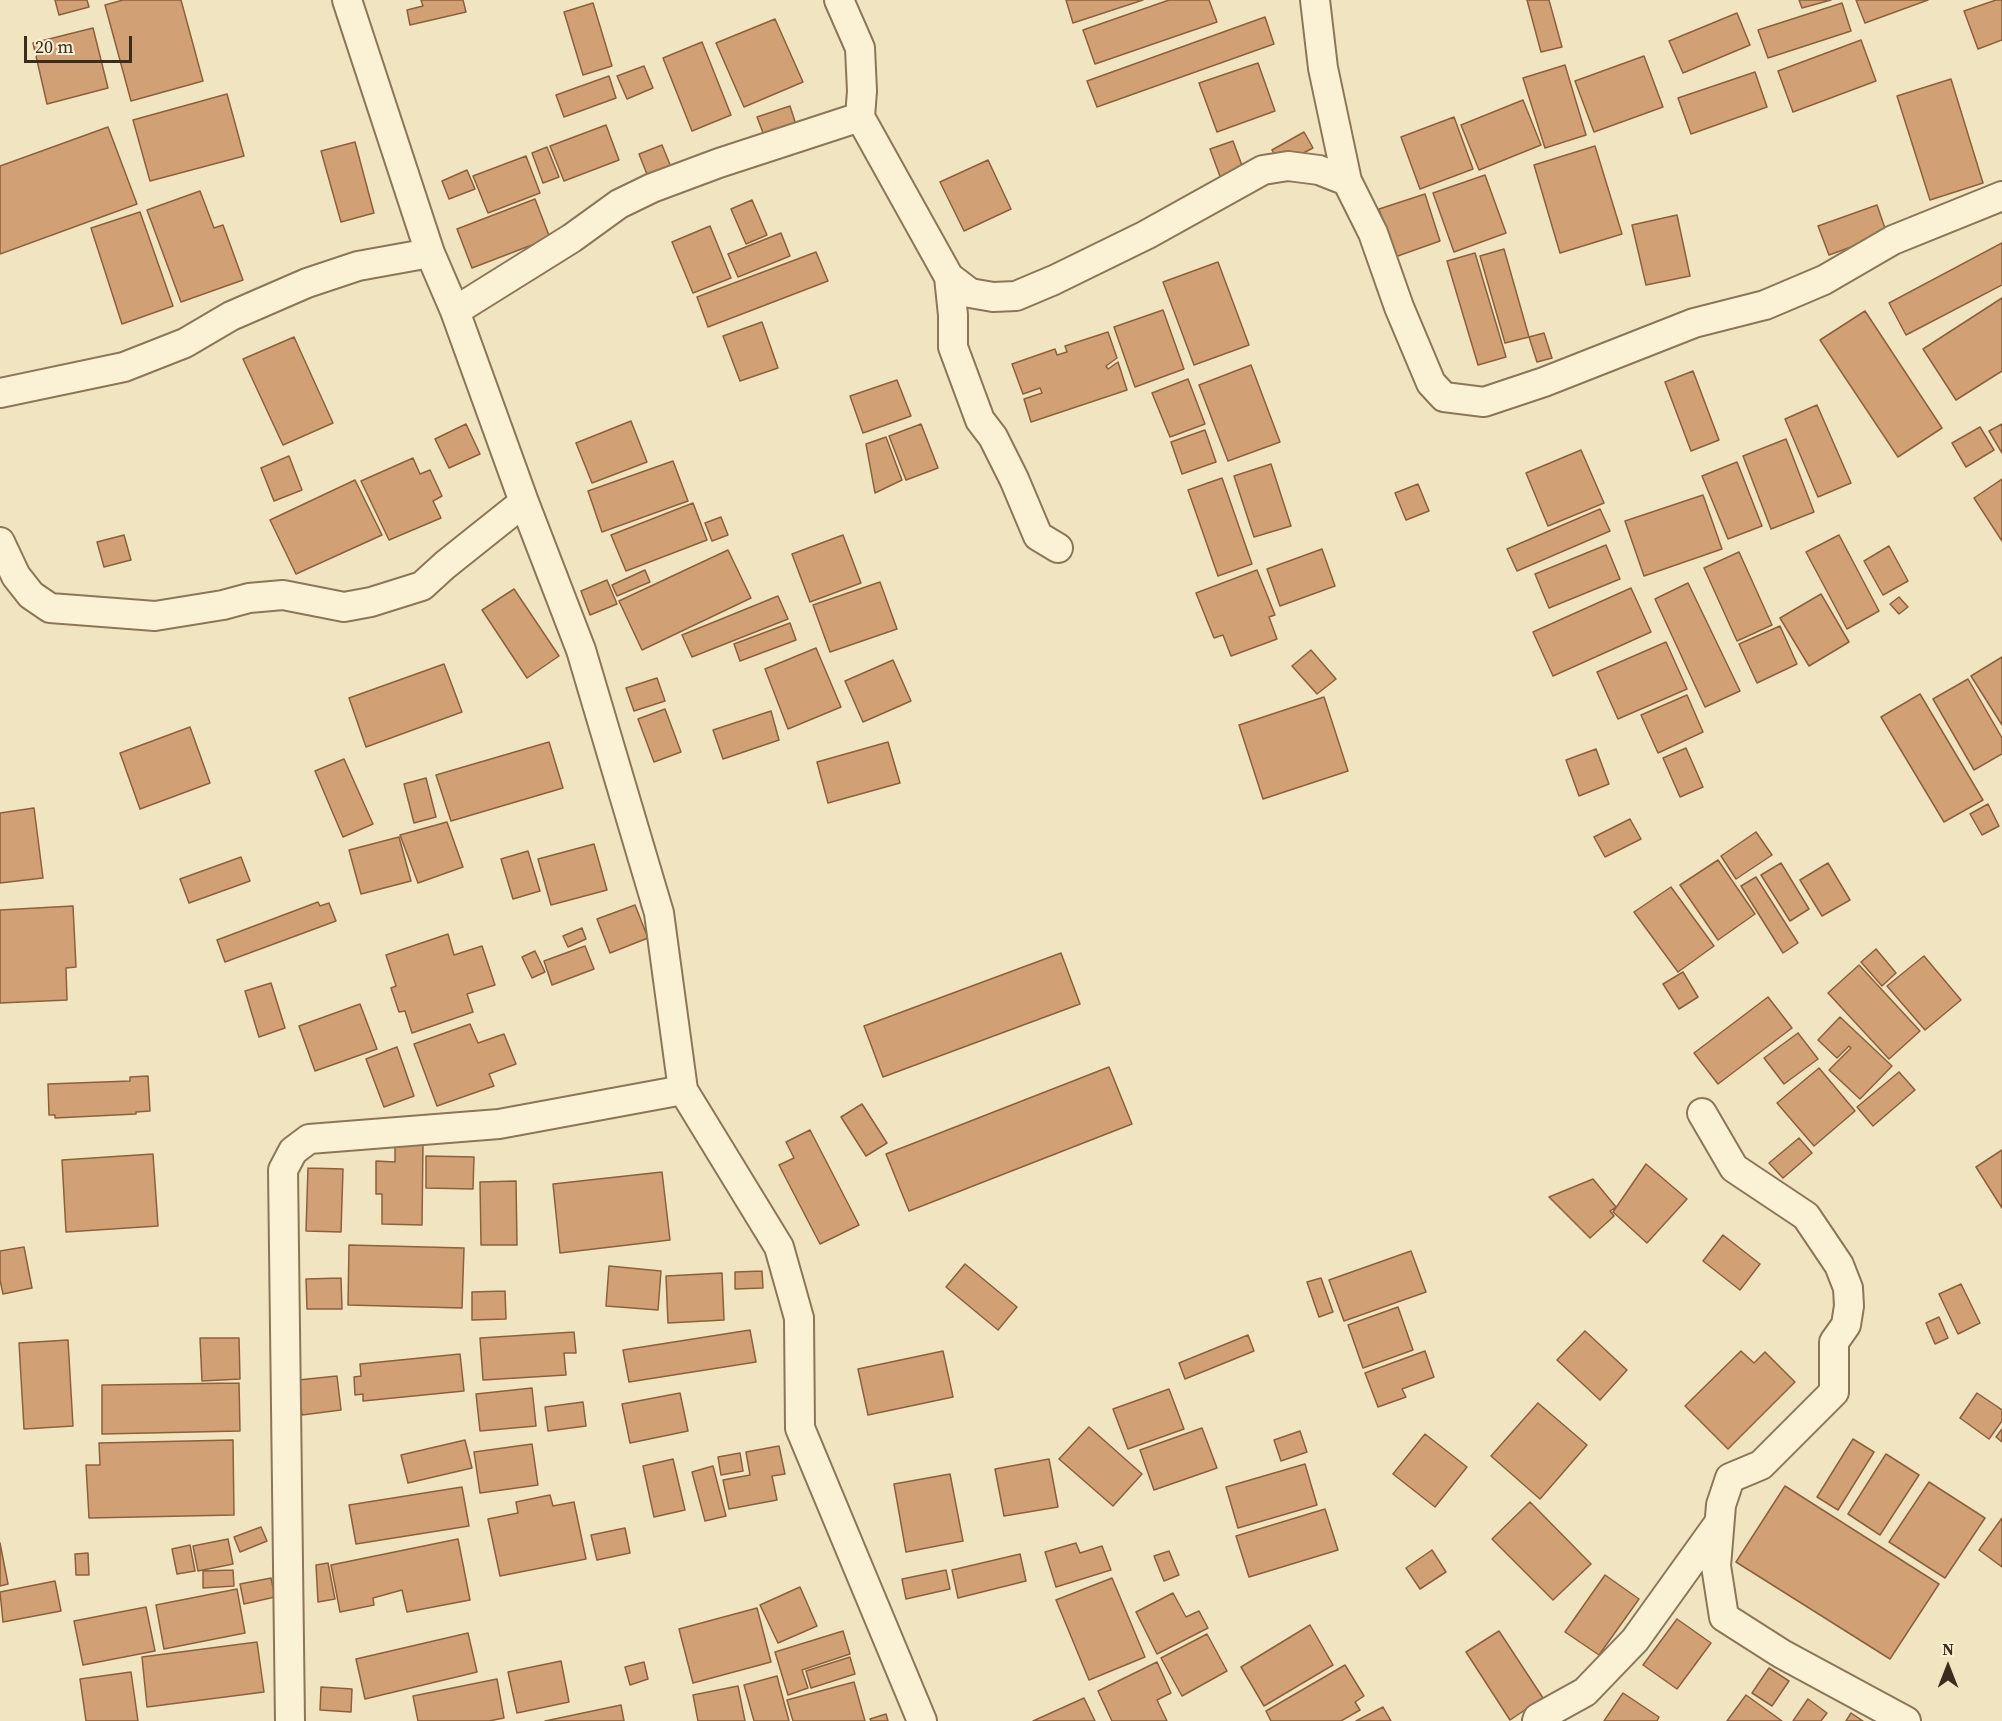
<!DOCTYPE html>
<html>
<head>
<meta charset="utf-8">
<style>
	body { margin:0 }
	#map { position:relative; width:2002px; height:1721px; overflow:hidden; background:#f1e5c1; font-family:"Source Serif 4",serif }
	canvas { display:block }
	.north { position:absolute; left:1918px; top:1637px; width:60px; height:60px; -webkit-text-stroke:4px #f8efd1; paint-order:stroke; rotate:0deg; font-size:16px; font-weight:700; line-height:24px; text-align:center; color:#3a2d1d }
	.north::after { content:''; display:block; margin:auto; width:21px; height:27px; background:#3a2d1d; clip-path:polygon(50% 0,100% 100%,50% 72%,0 100%) }
	.scale { position:absolute; left:24px; top:36px; width:108px; height:27px; box-sizing:border-box; border:3px solid #3a2d1d; border-top:0; padding-left:8px; font-size:18px; line-height:21px; white-space:nowrap; color:#3a2d1d; -webkit-text-stroke:4px #f8efd1; paint-order:stroke }
</style>
</head>
<body>
<div id="map">
<canvas width="2002" height="1721"></canvas>
<div class="north">N</div>
<div class="scale">20 m</div>
</div>
<script>
const g = document.querySelector('canvas').getContext('2d');
g.lineJoin = 'round';
function fill(path, color) { g.fillStyle = color; g.fill(path, 'evenodd'); }
const shape = rows => new Path2D(rows.map(r => 'M' + r).join(''));
function strokePath(path, color, width, dash) { g.strokeStyle = color; g.lineWidth = width; g.lineCap = dash ? 'butt' : 'round'; g.setLineDash(dash || []); g.stroke(path); }
const building = shape([
	[55,0,87,0,89,7,59,15,55,0],
	[123,0,181,0,203,81,131,101,105,5,123,0],
	[421,0,463,0,466,12,410,25,407,10,423,6,421,0],
	[1066,0,1143,0,1073,23,1066,0],
	[1169,0,1209,0,1217,22,1095,64,1083,30,1169,0],
	[1527,0,1549,0,1562,47,1541,52,1527,0],
	[1799,0,1831,0,1802,8,1799,0],
	[1856,0,1928,0,1865,23,1856,0],
	[1996,0,2002,0,2002,40,1978,49,1964,11,1996,0],
	[593,3,612,66,583,75,564,12,593,3],
	[1842,3,1851,31,1768,58,1758,30,1842,3],
	[1737,13,1750,45,1683,73,1669,41,1737,13],
	[1265,17,1274,44,1097,107,1087,81,1265,17],
	[775,19,803,82,744,107,716,43,775,19],
	[93,28,108,88,47,104,33,43,93,28],
	[1861,40,1876,81,1793,112,1778,71,1861,40],
	[702,42,731,115,692,131,663,58,702,42],
	[1644,56,1663,107,1594,132,1575,81,1644,56],
	[1258,63,1275,111,1217,132,1199,83,1258,63],
	[1565,65,1586,135,1545,148,1523,78,1565,65],
	[644,66,653,88,627,99,617,76,644,66],
	[1755,72,1767,107,1691,134,1678,98,1755,72],
	[609,76,616,98,564,117,556,95,609,76],
	[1951,79,1983,183,1930,200,1897,96,1951,79],
	[227,94,244,156,150,181,133,120,227,94],
	[1523,100,1541,145,1479,170,1461,125,1523,100],
	[790,106,797,128,765,138,757,117,790,106],
	[1454,117,1473,169,1420,189,1401,137,1454,117],
	[606,125,619,160,564,181,550,146,606,125],
	[108,127,137,204,0,254,0,166,108,127],
	[1304,132,1313,148,1280,165,1272,150,1304,132],
	[1233,141,1244,171,1221,179,1210,149,1233,141],
	[355,142,374,213,341,222,321,151,355,142],
	[662,145,673,172,650,182,639,154,662,145],
	[1595,146,1622,234,1560,253,1534,165,1595,146],
	[547,147,559,177,543,183,532,153,547,147],
	[526,156,540,193,488,213,473,176,526,156],
	[988,160,1011,209,964,231,940,182,988,160],
	[467,170,475,189,449,199,442,181,467,170],
	[1485,175,1506,233,1454,252,1433,193,1485,175],
	[200,191,214,228,223,225,243,280,181,302,147,210,200,191],
	[1425,194,1440,241,1395,257,1379,209,1425,194],
	[535,199,550,238,472,268,457,229,535,199],
	[752,200,767,235,746,244,731,209,752,200],
	[1877,205,1887,234,1829,255,1818,226,1877,205],
	[140,212,173,306,122,324,91,228,140,212],
	[1677,215,1690,276,1646,285,1632,225,1677,215],
	[710,226,731,278,693,293,672,242,710,226],
	[781,233,790,256,738,277,728,254,781,233],
	[2002,243,2002,285,1906,335,1889,303,2002,243],
	[1504,249,1529,337,1505,343,1480,256,1504,249],
	[816,252,828,281,708,327,697,297,816,252],
	[1475,253,1506,357,1478,365,1447,261,1475,253],
	[1218,262,1249,345,1194,365,1163,282,1218,262],
	[2002,298,2002,371,1956,400,1923,349,2002,298],
	[1163,310,1184,369,1135,387,1114,327,1163,310],
	[1865,311,1942,428,1898,457,1820,340,1865,311],
	[762,322,778,368,740,381,723,336,762,322],
	[1108,332,1117,358,1106,366,1108,369,1118,362,1127,390,1031,422,1024,399,1042,393,1040,388,1023,394,1012,364,1055,349,1057,355,1067,352,1065,346,1108,332],
	[1544,333,1552,358,1537,362,1529,337,1544,333],
	[294,337,333,423,283,445,243,359,294,337],
	[1251,365,1280,442,1228,461,1199,385,1251,365],
	[1693,371,1719,440,1691,451,1665,382,1693,371],
	[1188,379,1205,424,1170,437,1152,393,1188,379],
	[897,380,911,416,863,433,850,396,897,380],
	[1817,405,1851,483,1818,497,1785,419,1817,405],
	[631,421,647,462,592,483,576,443,631,421],
	[466,424,480,454,449,468,435,439,466,424],
	[921,424,938,468,906,480,889,436,921,424],
	[2002,424,2002,453,1989,431,2002,424],
	[1980,427,1994,450,1966,467,1952,443,1980,427],
	[1205,430,1216,462,1182,474,1171,442,1205,430],
	[886,437,902,480,875,493,866,444,886,437],
	[1786,439,1814,512,1771,529,1743,456,1786,439],
	[1581,450,1604,503,1548,526,1526,473,1581,450],
	[289,456,302,490,274,501,261,468,289,456],
	[413,458,420,474,430,470,442,496,433,501,441,518,389,540,361,481,413,458],
	[673,461,688,501,602,532,588,491,673,461],
	[1737,462,1762,526,1728,539,1702,476,1737,462],
	[1271,464,1291,526,1254,537,1234,476,1271,464],
	[1222,478,1252,564,1218,576,1188,490,1222,478],
	[2002,479,2002,541,1974,498,2002,479],
	[355,480,382,535,296,574,270,520,355,480],
	[1418,484,1429,511,1406,520,1395,493,1418,484],
	[1703,495,1722,549,1644,576,1625,521,1703,495],
	[693,503,707,540,626,571,611,535,693,503],
	[1600,509,1610,531,1517,571,1507,549,1600,509],
	[721,517,728,535,712,541,705,523,721,517],
	[124,535,131,560,104,567,97,542,124,535],
	[843,535,861,583,810,602,792,554,843,535],
	[1839,535,1879,611,1847,629,1806,552,1839,535],
	[1606,545,1620,579,1549,608,1535,574,1606,545],
	[1889,546,1908,581,1883,595,1864,561,1889,546],
	[1322,549,1335,586,1280,606,1267,569,1322,549],
	[728,550,751,598,642,650,619,601,728,550],
	[1739,552,1772,625,1737,641,1704,568,1739,552],
	[645,570,650,582,617,596,612,585,645,570],
	[1257,570,1275,615,1269,617,1277,639,1231,656,1223,635,1214,638,1196,593,1257,570],
	[607,580,617,604,590,615,581,591,607,580],
	[880,582,897,629,830,652,813,605,880,582],
	[1688,583,1740,691,1705,707,1655,599,1688,583],
	[1631,588,1651,632,1553,676,1533,632,1631,588],
	[514,589,559,656,527,678,482,610,514,589],
	[1821,594,1849,642,1809,666,1780,618,1821,594],
	[778,596,788,619,692,657,682,635,778,596],
	[1899,597,1908,607,1899,614,1890,604,1899,597],
	[790,623,796,640,740,661,734,644,790,623],
	[1780,626,1797,664,1757,683,1739,644,1780,626],
	[1666,642,1687,689,1618,719,1597,672,1666,642],
	[816,648,841,707,788,729,765,669,816,648],
	[1311,650,1336,679,1317,694,1292,666,1311,650],
	[2002,657,2002,725,1971,676,2002,657],
	[893,660,911,701,863,722,845,681,893,660],
	[444,664,462,712,366,747,349,698,444,664],
	[657,678,665,701,634,711,626,688,657,678],
	[1968,679,2002,738,2002,754,1974,770,1933,699,1968,679],
	[1920,694,1983,800,1944,822,1881,717,1920,694],
	[1687,695,1703,732,1658,753,1641,715,1687,695],
	[1324,697,1348,771,1263,799,1239,725,1324,697],
	[665,709,681,752,654,762,638,719,665,709],
	[771,711,779,740,723,759,713,730,771,711],
	[190,727,210,783,140,809,120,753,190,727],
	[549,742,563,788,451,821,436,775,549,742],
	[888,742,900,783,828,803,817,762,888,742],
	[1686,748,1703,787,1680,797,1663,758,1686,748],
	[1596,749,1609,784,1579,796,1566,760,1596,749],
	[344,759,373,824,343,837,315,771,344,759],
	[426,778,436,817,414,823,404,784,426,778],
	[1988,804,1999,826,1982,835,1970,814,1988,804],
	[34,808,43,878,0,883,0,813,34,808],
	[1630,819,1641,839,1605,857,1594,837,1630,819],
	[447,822,463,867,418,883,400,835,447,822],
	[1756,832,1772,855,1736,879,1721,856,1756,832],
	[399,837,411,881,361,894,349,850,399,837],
	[594,844,607,890,551,905,538,859,594,844],
	[528,851,540,891,513,899,501,859,528,851],
	[241,857,250,881,189,903,180,879,241,857],
	[1718,860,1755,914,1718,940,1680,885,1718,860],
	[1781,863,1809,909,1790,921,1761,875,1781,863],
	[1828,863,1850,900,1822,916,1800,880,1828,863],
	[1756,877,1798,943,1783,953,1741,886,1756,877],
	[1671,887,1714,946,1678,972,1634,912,1671,887],
	[318,902,320,906,329,903,336,921,225,962,217,940,318,902],
	[635,905,648,938,610,953,597,919,635,905],
	[73,906,76,967,66,968,67,1000,0,1003,0,910,73,906],
	[582,928,586,939,568,947,563,936,582,928],
	[448,934,454,955,482,946,495,985,467,994,473,1012,412,1033,405,1011,399,1012,391,988,396,986,386,955,448,934],
	[585,946,594,969,552,985,544,961,585,946],
	[1876,949,1896,973,1882,986,1861,962,1876,949],
	[535,951,545,972,532,978,522,957,535,951],
	[1061,953,1080,1004,883,1077,864,1026,1061,953],
	[1924,956,1961,1000,1925,1030,1887,986,1924,956],
	[1859,965,1920,1031,1889,1059,1828,993,1859,965],
	[1683,972,1698,997,1679,1009,1663,984,1683,972],
	[271,983,285,1028,259,1037,245,991,271,983],
	[1768,997,1792,1028,1718,1084,1694,1053,1768,997],
	[360,1004,377,1049,315,1071,299,1026,360,1004],
	[1840,1017,1892,1066,1860,1099,1829,1070,1851,1048,1849,1046,1837,1058,1818,1040,1840,1017],
	[470,1024,478,1043,504,1034,516,1064,489,1074,494,1086,437,1106,414,1044,470,1024],
	[1798,1033,1818,1059,1784,1084,1764,1058,1798,1033],
	[397,1047,414,1096,384,1107,366,1059,397,1047],
	[1109,1067,1132,1124,909,1211,886,1154,1109,1067],
	[1819,1068,1855,1111,1814,1146,1777,1103,1819,1068],
	[1899,1072,1915,1090,1873,1126,1857,1107,1899,1072],
	[148,1076,150,1111,136,1112,136,1114,55,1118,55,1115,49,1115,48,1084,130,1081,130,1077,148,1076],
	[862,1104,887,1143,866,1156,841,1117,862,1104],
	[810,1130,859,1225,820,1244,779,1165,794,1158,786,1142,810,1130],
	[1799,1138,1812,1153,1783,1178,1769,1163,1799,1138],
	[395,1143,423,1143,422,1225,382,1224,382,1194,376,1194,376,1161,395,1162,395,1143],
	[2002,1150,2002,1208,1976,1167,2002,1150],
	[153,1154,158,1226,66,1232,62,1160,153,1154],
	[426,1156,474,1157,473,1189,426,1188,426,1156],
	[1646,1164,1687,1199,1647,1243,1613,1212,1646,1164],
	[308,1168,343,1169,341,1232,306,1231,308,1168],
	[662,1172,670,1240,560,1253,553,1184,662,1172],
	[1593,1179,1616,1207,1610,1211,1614,1216,1590,1238,1549,1197,1593,1179],
	[516,1181,517,1245,481,1245,480,1182,516,1181],
	[1723,1235,1760,1264,1740,1290,1703,1261,1723,1235],
	[349,1245,464,1248,462,1308,348,1305,349,1245],
	[24,1247,32,1288,3,1294,0,1280,0,1251,24,1247],
	[1411,1251,1426,1292,1344,1321,1329,1280,1411,1251],
	[965,1264,1017,1307,998,1330,946,1287,965,1264],
	[609,1266,661,1271,658,1310,606,1306,609,1266],
	[762,1271,763,1288,735,1289,735,1272,762,1271],
	[722,1273,724,1320,668,1323,666,1276,722,1273],
	[341,1278,342,1309,307,1309,306,1279,341,1278],
	[1321,1278,1333,1312,1319,1317,1307,1282,1321,1278],
	[1961,1284,1980,1323,1958,1334,1939,1294,1961,1284],
	[505,1291,506,1319,472,1320,472,1292,505,1291],
	[1398,1307,1413,1350,1363,1368,1348,1325,1398,1307],
	[1939,1317,1948,1338,1935,1344,1926,1323,1939,1317],
	[750,1330,756,1362,629,1382,623,1350,750,1330],
	[1585,1331,1627,1370,1600,1400,1557,1360,1585,1331],
	[574,1332,576,1353,564,1353,566,1375,483,1380,480,1338,574,1332],
	[1248,1335,1254,1351,1185,1379,1179,1363,1248,1335],
	[200,1338,239,1338,240,1379,202,1381,200,1338],
	[68,1340,73,1426,24,1429,19,1343,68,1340],
	[943,1351,953,1397,868,1415,858,1369,943,1351],
	[1425,1351,1434,1377,1402,1389,1406,1397,1378,1407,1365,1373,1425,1351],
	[1741,1351,1754,1363,1765,1352,1795,1382,1728,1449,1685,1406,1741,1351],
	[460,1354,464,1391,363,1401,363,1394,355,1395,354,1377,361,1376,360,1364,460,1354],
	[337,1376,341,1410,302,1415,298,1380,337,1376],
	[239,1383,240,1431,102,1434,102,1385,239,1383],
	[532,1388,536,1426,480,1431,476,1394,532,1388],
	[1169,1389,1184,1429,1128,1449,1113,1409,1169,1389],
	[680,1393,688,1431,630,1443,622,1404,680,1393],
	[1977,1393,2002,1410,2002,1421,1989,1439,1960,1418,1977,1393],
	[583,1402,586,1426,548,1431,545,1407,583,1402],
	[1538,1403,1587,1445,1540,1499,1491,1456,1538,1403],
	[1089,1427,1142,1474,1113,1506,1059,1459,1089,1427],
	[1202,1428,1217,1468,1154,1490,1140,1450,1202,1428],
	[2002,1429,2002,1442,1996,1437,2002,1429],
	[1300,1431,1307,1452,1281,1461,1274,1440,1300,1431],
	[1425,1434,1467,1467,1435,1507,1393,1474,1425,1434],
	[1853,1439,1874,1452,1838,1510,1817,1497,1853,1439],
	[233,1440,234,1515,89,1518,86,1465,100,1465,99,1443,233,1440],
	[465,1440,472,1468,408,1483,401,1455,465,1440],
	[532,1444,538,1485,480,1493,474,1452,532,1444],
	[779,1446,785,1474,772,1476,777,1500,729,1509,723,1480,750,1475,746,1452,779,1446],
	[740,1453,743,1471,721,1475,718,1457,740,1453],
	[1886,1454,1919,1475,1880,1535,1848,1514,1886,1454],
	[673,1459,685,1510,654,1517,643,1466,673,1459],
	[1049,1459,1058,1507,1004,1516,995,1469,1049,1459],
	[1305,1464,1317,1505,1238,1528,1226,1487,1305,1464],
	[713,1466,726,1516,705,1521,692,1472,713,1466],
	[950,1474,963,1541,906,1552,894,1484,950,1474],
	[1929,1482,1985,1518,1945,1578,1889,1542,1929,1482],
	[1785,1486,1939,1584,1890,1659,1736,1562,1785,1486],
	[462,1487,469,1526,356,1544,349,1505,462,1487],
	[550,1495,553,1506,574,1502,586,1559,500,1576,488,1519,518,1513,516,1502,550,1495],
	[1530,1502,1591,1564,1553,1600,1492,1539,1530,1502],
	[1325,1509,1338,1550,1249,1577,1236,1536,1325,1509],
	[2002,1518,2002,1567,1979,1550,2002,1518],
	[261,1527,267,1541,240,1552,234,1537,261,1527],
	[625,1528,630,1553,597,1560,591,1535,625,1528],
	[228,1539,233,1564,198,1571,193,1546,228,1539],
	[458,1539,470,1600,407,1612,402,1590,373,1598,374,1605,340,1612,331,1565,458,1539],
	[0,1543,8,1584,0,1586,0,1543],
	[1076,1543,1080,1553,1102,1546,1111,1570,1056,1587,1045,1552,1076,1543],
	[190,1545,195,1571,177,1574,172,1549,190,1545],
	[1432,1550,1446,1572,1420,1589,1406,1568,1432,1550],
	[1169,1551,1179,1575,1164,1581,1154,1556,1169,1551],
	[88,1553,89,1575,76,1575,75,1554,88,1553],
	[1020,1554,1026,1581,958,1598,952,1570,1020,1554],
	[328,1563,335,1599,318,1602,316,1565,328,1563],
	[233,1570,234,1586,203,1588,203,1571,233,1570],
	[946,1570,950,1589,906,1599,902,1579,946,1570],
	[1605,1575,1639,1599,1599,1655,1565,1632,1605,1575],
	[271,1578,275,1597,244,1604,240,1584,271,1578],
	[1112,1578,1145,1657,1089,1680,1056,1600,1112,1578],
	[55,1581,61,1611,3,1622,0,1592,55,1581],
	[800,1587,817,1626,778,1643,760,1605,800,1587],
	[237,1589,245,1633,164,1649,156,1605,237,1589],
	[1173,1593,1186,1617,1199,1611,1208,1628,1157,1654,1136,1612,1173,1593],
	[146,1607,155,1651,83,1665,74,1621,146,1607],
	[757,1608,771,1662,693,1683,679,1629,757,1608],
	[1677,1619,1711,1643,1677,1689,1643,1665,1677,1619],
	[1310,1625,1333,1665,1264,1706,1241,1667,1310,1625],
	[843,1631,850,1654,802,1670,808,1688,788,1695,775,1652,843,1631],
	[1499,1631,1543,1698,1510,1720,1466,1652,1499,1631],
	[468,1633,477,1672,365,1699,356,1659,468,1633],
	[1207,1634,1227,1671,1182,1696,1161,1658,1207,1634],
	[257,1642,264,1692,147,1707,142,1657,257,1642],
	[850,1657,855,1674,811,1688,806,1671,850,1657],
	[561,1661,569,1702,517,1713,508,1672,561,1661],
	[644,1662,648,1679,630,1685,625,1667,644,1662],
	[1157,1662,1171,1693,1157,1700,1167,1721,1112,1721,1098,1691,1157,1662],
	[1345,1665,1364,1696,1355,1702,1360,1710,1341,1721,1271,1721,1266,1711,1345,1665],
	[1769,1668,1789,1681,1772,1706,1752,1693,1769,1668],
	[131,1672,138,1721,86,1721,80,1679,131,1672],
	[777,1676,789,1721,754,1721,744,1685,777,1676],
	[497,1679,504,1718,489,1721,418,1721,413,1696,497,1679],
	[854,1682,865,1721,793,1721,787,1700,854,1682],
	[738,1686,745,1721,698,1721,693,1695,738,1686],
	[321,1687,352,1689,351,1712,320,1710,321,1687],
	[1623,1693,1659,1717,1657,1721,1604,1721,1623,1693],
	[1746,1695,1782,1721,1727,1721,1746,1695],
	[1084,1698,1095,1721,1033,1721,1084,1698],
	[1808,1699,1827,1713,1821,1721,1793,1721,1808,1699],
	[621,1705,624,1721,545,1721,621,1705],
	[1383,1707,1391,1721,1356,1721,1383,1707],
	[1851,1713,1863,1721,1846,1721,1851,1713],
	[886,1714,888,1721,871,1721,870,1719,886,1714]
]);
fill(building, '#d2a075');
strokePath(building, '#8d603c', 1.5);
const street = shape([
	[347,0,430,253,455,311,524,502,581,650,659,913,683,1090,779,1247,799,1318,800,1428,922,1721],
	[839,0,860,48,862,91,860,117,949,277,953,315,953,347,980,420,993,437,1014,479,1038,536,1058,548],
	[1315,0,1323,68,1347,181,1373,233,1399,307,1431,383,1444,397,1484,402,1544,382,1694,323,1765,305,1824,280,1893,240,2002,196],
	[949,277,970,293,993,297,1016,296,1054,280,1146,235,1263,170,1288,166,1319,170,1347,181],
	[455,311,572,238,619,204,652,188,719,163,860,117],
	[0,393,124,367,185,343,231,316,307,283,358,266,430,253],
	[0,542,16,576,31,595,50,608,155,616,223,605,249,598,283,595,344,607,371,602,422,586,445,565,524,502],
	[1702,1113,1734,1168,1806,1216,1839,1265,1848,1288,1849,1306,1846,1325,1834,1342,1834,1392,1761,1465,1730,1478,1721,1505,1716,1566,1724,1617,1782,1654,1906,1721],
	[290,1721,283,1170,293,1151,309,1139,499,1124,683,1090],
	[1537,1721,1538,1718,1585,1692,1635,1640,1719,1523]
]);
strokePath(street, '#8c7657', 32);
strokePath(street, '#fbf2d5', 28);
</script>
</body>
</html>
